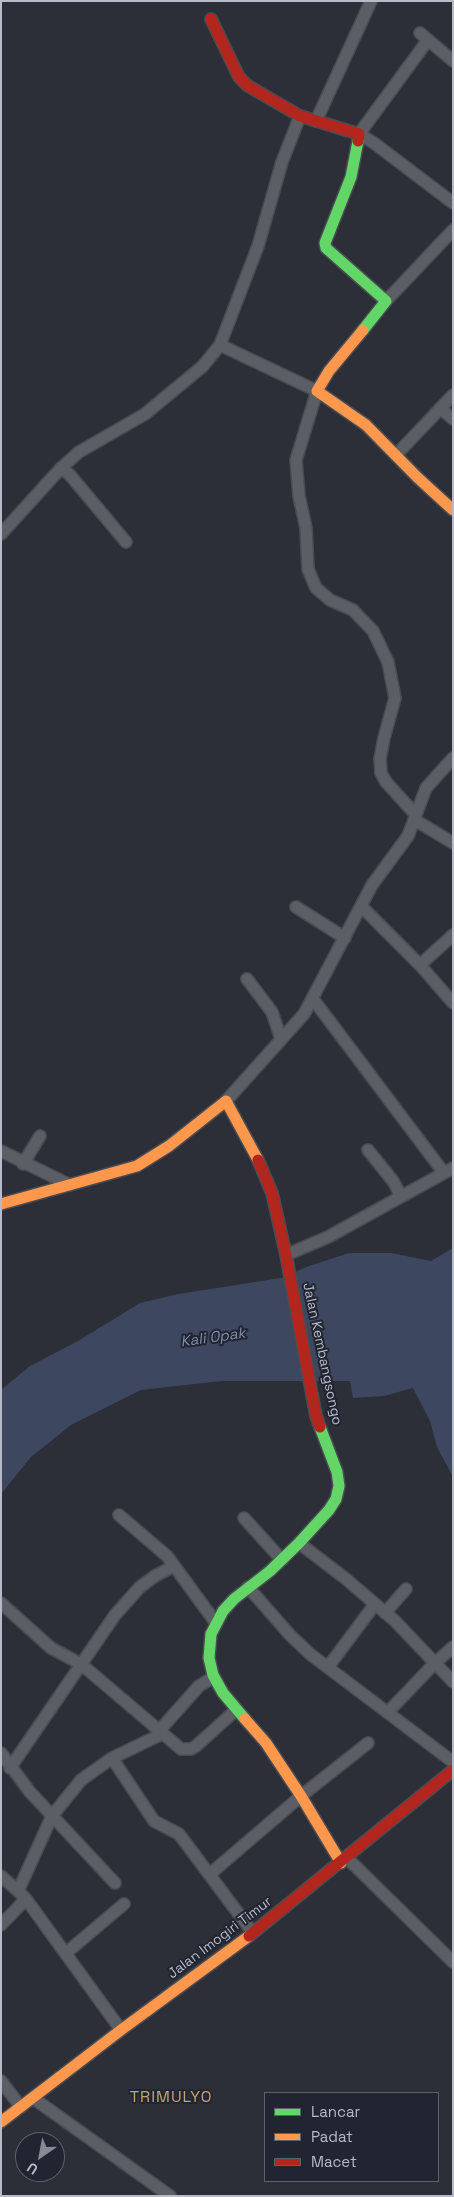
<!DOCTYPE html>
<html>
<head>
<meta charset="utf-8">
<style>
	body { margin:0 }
	#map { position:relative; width:454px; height:2197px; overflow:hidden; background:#2c2f37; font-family:"Space Grotesk",sans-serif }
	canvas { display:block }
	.frame { position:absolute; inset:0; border:2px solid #b7bbc7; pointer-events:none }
	.legend { position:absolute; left:264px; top:2092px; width:175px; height:90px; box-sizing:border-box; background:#202531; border:1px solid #5c616d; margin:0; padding:6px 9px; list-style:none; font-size:15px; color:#b7bbc7 }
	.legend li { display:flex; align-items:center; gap:10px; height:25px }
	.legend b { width:25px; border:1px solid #5c616d }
	.north { position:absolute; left:15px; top:2132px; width:50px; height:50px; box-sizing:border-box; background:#202531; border:1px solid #5c616d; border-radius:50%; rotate:213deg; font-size:14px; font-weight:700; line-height:20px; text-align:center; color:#b7bbc7 }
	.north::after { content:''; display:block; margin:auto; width:18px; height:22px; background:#868a95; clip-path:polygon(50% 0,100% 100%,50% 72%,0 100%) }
</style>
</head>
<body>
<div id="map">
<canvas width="454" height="2197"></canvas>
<div class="frame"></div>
<ul class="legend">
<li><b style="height:6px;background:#63d668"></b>Lancar</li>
<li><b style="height:6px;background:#ff974d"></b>Padat</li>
<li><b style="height:6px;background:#b3261e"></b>Macet</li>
</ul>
<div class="north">U</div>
</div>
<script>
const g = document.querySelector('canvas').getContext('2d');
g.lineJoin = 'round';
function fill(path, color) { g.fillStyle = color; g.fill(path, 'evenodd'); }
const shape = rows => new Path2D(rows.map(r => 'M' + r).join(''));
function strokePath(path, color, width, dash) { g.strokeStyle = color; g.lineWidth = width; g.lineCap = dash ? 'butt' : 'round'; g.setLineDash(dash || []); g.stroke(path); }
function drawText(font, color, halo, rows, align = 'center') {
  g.font = font + ' "Space Grotesk",sans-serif'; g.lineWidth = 4; g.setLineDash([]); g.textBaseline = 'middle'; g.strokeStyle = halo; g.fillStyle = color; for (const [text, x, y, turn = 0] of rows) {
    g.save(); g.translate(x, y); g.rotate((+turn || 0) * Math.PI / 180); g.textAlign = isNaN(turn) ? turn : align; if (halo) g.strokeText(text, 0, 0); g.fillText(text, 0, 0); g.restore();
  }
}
fill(shape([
	[453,1248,453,1477,437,1447,430,1421,413,1388,384,1396,353,1398,350,1381,222,1381,141,1390,71,1425,31,1457,1,1494,1,1390,30,1366,78,1341,140,1303,178,1294,281,1278,309,1266,349,1253,391,1253,431,1261]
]), '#3d475f');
const street = shape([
	[420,33,453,61],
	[428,40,359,134,374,143,453,203],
	[316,121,371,1],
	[386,301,453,230],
	[220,345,317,391,296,460,299,496,306,528,308,569,316,588,330,600,353,610,373,631,388,662,395,698,384,738,380,759,381,773,386,782,416,815],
	[440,408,453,419],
	[396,455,453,395],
	[1,534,61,468],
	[126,542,70,475,61,468,79,452,145,414,203,366,220,345,258,246,282,162,300,116],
	[415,820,453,843],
	[361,906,420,965,453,1003],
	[296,907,345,938],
	[420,965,453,935],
	[247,979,272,1012,281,1039],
	[313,999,444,1173],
	[226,1101,304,1014,372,885,408,836,426,788,453,758],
	[368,1150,393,1181,401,1196],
	[1,1151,70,1185],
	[23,1164,40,1136],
	[286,1255,328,1237,453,1168],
	[119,1515,167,1556,216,1623],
	[244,1518,282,1560],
	[299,1543,346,1579,395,1621,453,1682],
	[248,1587,290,1635,310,1654,453,1762],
	[1,1603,51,1648,81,1664,181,1749,191,1749,196,1746,236,1710],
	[385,1613,406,1589],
	[328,1667,375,1604],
	[388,1712,436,1662,453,1647],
	[159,1731,199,1686,214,1677],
	[1,1753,30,1792,115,1883],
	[112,1758,154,1821,179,1834,253,1933],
	[10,1768,115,1615,140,1587,155,1576,174,1566],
	[347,1858,453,1962],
	[210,1874,301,1796,368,1743],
	[1,1876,18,1891],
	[1,1925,26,1899],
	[66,1953,124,1904],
	[121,2030,26,1899,18,1891,52,1816,81,1780,112,1758,162,1734],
	[1,2081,21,2107],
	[33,2098,170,2196]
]);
const fast = shape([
	[358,141,351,177,325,243,326,248,386,301,363,330],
	[245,1719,223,1693,213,1675,209,1658,211,1634,223,1611,234,1599,270,1571,299,1543,329,1510,336,1499,339,1486,337,1472,320,1427]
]);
const slow = shape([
	[363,330,329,371,317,391,366,425,417,477,453,510],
	[1,1204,137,1166,169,1146,226,1101,258,1160],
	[245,1719,266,1743,301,1796,341,1863],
	[1,2122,121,2030,249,1936]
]);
const jam = shape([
	[211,19,239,77,248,86,300,116,359,134,358,141],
	[258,1160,272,1193,286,1255,316,1416,320,1427],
	[249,1936,453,1770]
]);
strokePath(street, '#4a4c51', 14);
strokePath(fast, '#4a4c54', 14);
strokePath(slow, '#4a4c54', 14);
strokePath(jam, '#4a4c54', 14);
strokePath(street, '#5c5e65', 11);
strokePath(fast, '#63d668', 11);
strokePath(slow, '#ff974d', 11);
strokePath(jam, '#b3261e', 11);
drawText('14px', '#b7bbc7', '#202531', [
	["Jalan Kembangsongo",322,1354,78],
	["Jalan Imogiri Timur",220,1938,-37]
]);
drawText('italic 15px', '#828eab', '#202531', [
	["Kali Opak",213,1338,-8]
]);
g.letterSpacing = '1px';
drawText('16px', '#c8a371', '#202531', [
	["TRIMULYO",171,2098]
]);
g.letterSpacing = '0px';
</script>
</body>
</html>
